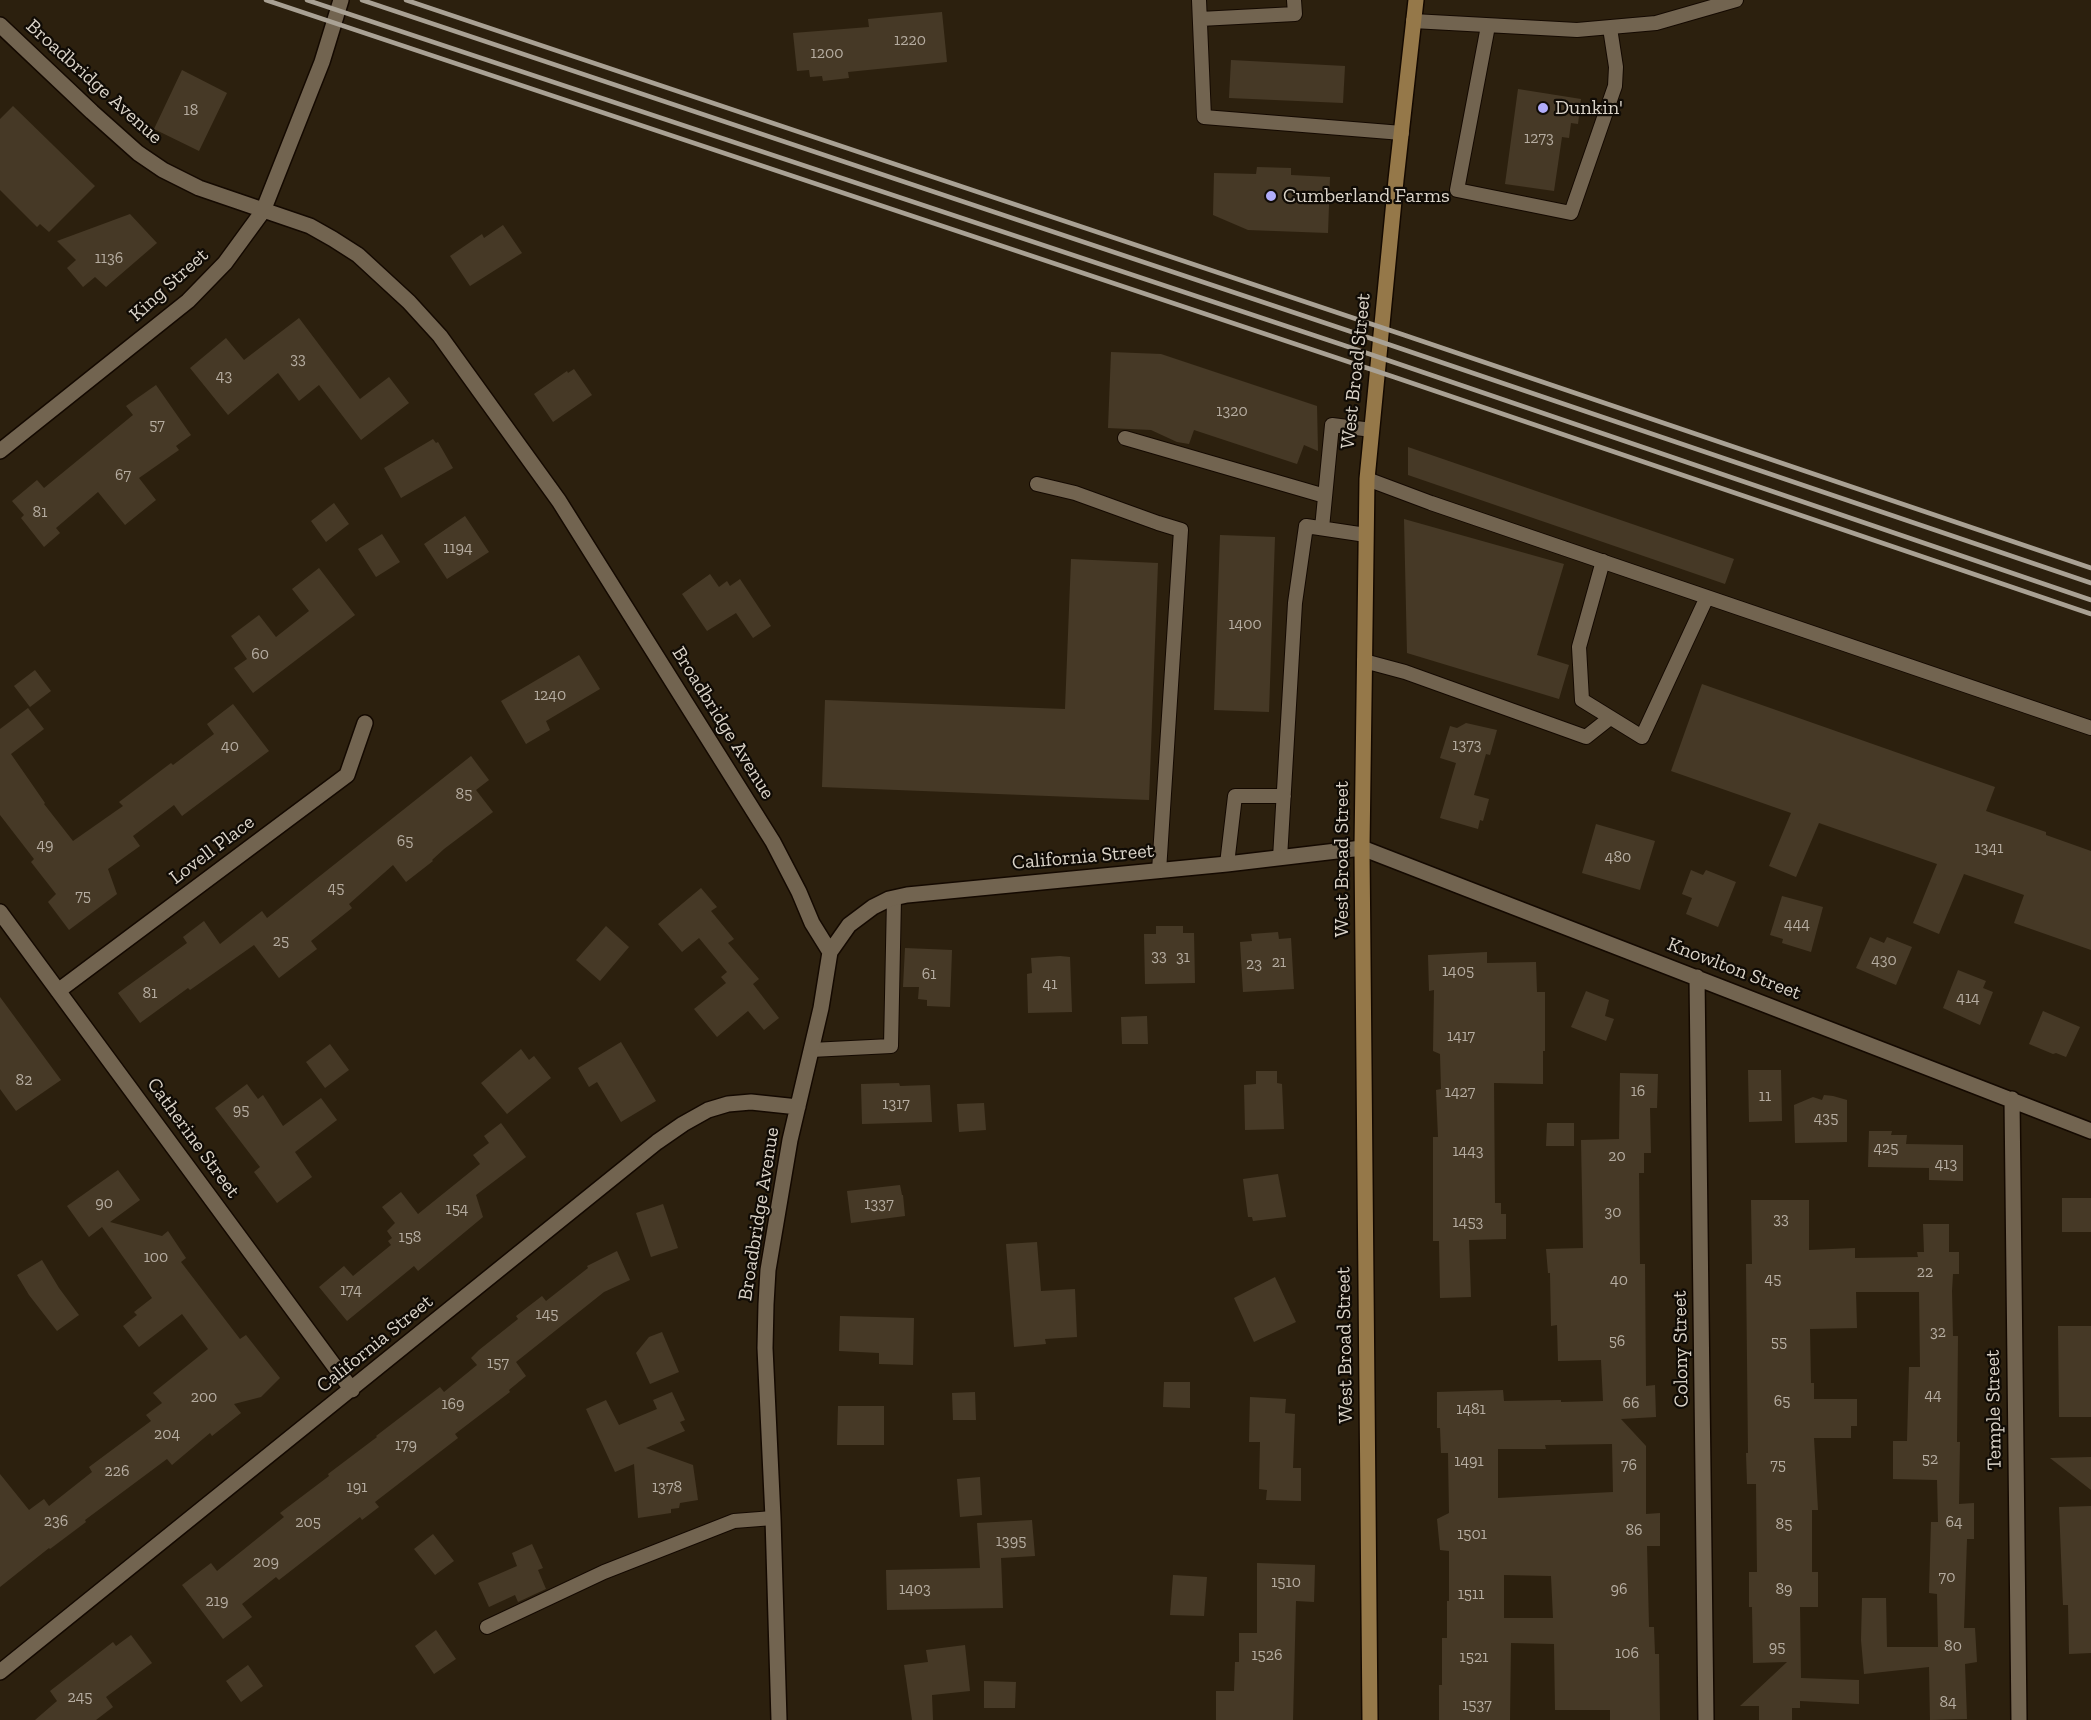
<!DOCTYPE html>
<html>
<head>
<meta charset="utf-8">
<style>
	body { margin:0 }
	canvas { display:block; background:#2c200e }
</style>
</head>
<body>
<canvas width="2091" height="1720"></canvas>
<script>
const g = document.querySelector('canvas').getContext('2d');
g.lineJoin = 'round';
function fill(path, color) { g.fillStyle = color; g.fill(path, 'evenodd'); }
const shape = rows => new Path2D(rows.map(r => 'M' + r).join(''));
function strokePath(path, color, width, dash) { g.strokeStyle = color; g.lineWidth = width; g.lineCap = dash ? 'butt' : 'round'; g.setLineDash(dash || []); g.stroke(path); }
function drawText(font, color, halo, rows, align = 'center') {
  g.font = font + ' "Zilla Slab",serif'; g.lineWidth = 4.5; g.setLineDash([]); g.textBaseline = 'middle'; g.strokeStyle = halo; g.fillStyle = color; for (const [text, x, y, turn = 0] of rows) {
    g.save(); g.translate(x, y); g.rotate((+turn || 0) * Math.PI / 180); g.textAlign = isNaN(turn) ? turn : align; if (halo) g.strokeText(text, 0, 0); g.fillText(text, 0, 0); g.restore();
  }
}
fill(shape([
	[942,12,947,62,848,72,849,78,823,81,822,76,810,77,809,70,797,71,793,33,869,27,868,19],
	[1231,60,1345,66,1343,103,1229,98],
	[182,70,227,93,199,151,154,129],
	[1518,89,1581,99,1578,124,1571,123,1569,138,1562,137,1554,191,1505,184],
	[13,106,95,186,49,232,40,224,37,227,0,190,0,119],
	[1257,167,1291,168,1291,175,1330,177,1328,233,1248,230,1213,215,1214,173,1256,174],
	[130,214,157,243,106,287,95,277,83,287,67,268,76,260,57,241],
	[503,225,522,253,470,286,450,256,482,234,484,238],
	[299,318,360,399,389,377,409,403,361,440,319,385,299,401,278,373,228,415,190,368,226,338,244,360],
	[1111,352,1161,354,1317,406,1318,451,1304,445,1297,464,1194,430,1189,444,1177,442,1151,430,1108,428],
	[574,369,592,395,553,422,534,394,567,371,568,373],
	[156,385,191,435,176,446,179,450,139,478,156,500,125,525,98,492,56,528,60,533,44,547,21,518,24,515,12,501,37,480,44,488,133,415,126,406],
	[433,439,436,443,438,442,453,468,401,498,384,468],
	[1408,447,1734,559,1725,584,1408,475],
	[334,503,349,524,326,542,311,521],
	[465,516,489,552,447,579,424,544],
	[1404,519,1564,564,1537,655,1569,665,1559,699,1407,653],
	[382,534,400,562,376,577,358,549],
	[1220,535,1275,537,1269,712,1214,710],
	[1071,559,1158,563,1149,800,822,787,825,700,1065,709],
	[319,568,355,615,253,693,234,668,247,659,231,636,259,615,276,637,309,611,292,589],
	[710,574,719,587,727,581,730,586,740,579,771,626,753,638,736,613,707,631,682,594],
	[579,655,600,689,546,721,550,730,526,744,501,701],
	[35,670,51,691,30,707,14,686],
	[1702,684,1995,787,1986,811,2046,832,2046,835,2091,851,2091,950,2014,923,2024,895,1964,874,1939,934,1913,923,1937,864,1819,823,1796,877,1769,866,1791,813,1671,771],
	[233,704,269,751,182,816,174,805,133,836,140,846,108,869,117,894,69,930,48,902,56,894,31,862,34,859,0,815,0,729,28,708,44,729,11,754,45,803,44,804,73,841,123,806,119,802,171,763,173,765,214,734,207,724],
	[1466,723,1497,730,1490,755,1486,754,1474,795,1489,799,1483,821,1480,820,1478,829,1440,818,1456,763,1440,758,1450,726,1457,728],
	[471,756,489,780,476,790,493,812,444,849,432,860,433,861,406,882,393,865,349,904,352,908,311,941,317,949,279,978,254,945,190,990,188,988,140,1023,118,993,187,943,183,937,204,921,220,944,262,911,267,918],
	[1596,824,1655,841,1640,890,1582,873],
	[1691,870,1703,875,1706,870,1736,882,1718,927,1686,914,1692,898,1682,894],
	[701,888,717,907,711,911,734,939,728,943,759,979,753,984,779,1018,764,1030,748,1011,717,1037,694,1009,726,983,721,977,727,972,699,938,682,952,658,924],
	[1782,896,1823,907,1811,952,1782,943,1783,939,1770,935],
	[606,926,629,947,600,981,576,960],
	[1156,926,1183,926,1183,933,1194,933,1195,983,1145,984,1144,934,1156,934],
	[1278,932,1279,939,1291,938,1294,989,1243,992,1240,942,1252,941,1251,934],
	[1870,937,1884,943,1887,937,1912,947,1896,985,1856,968],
	[905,948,952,950,950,1007,927,1006,927,1000,918,999,919,987,903,987],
	[1487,952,1487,963,1536,962,1537,992,1545,992,1545,1051,1543,1051,1543,1084,1494,1083,1495,1203,1501,1203,1501,1214,1506,1214,1506,1239,1469,1240,1471,1297,1440,1298,1439,1241,1433,1241,1433,1137,1438,1137,1436,1090,1441,1089,1440,1054,1433,1051,1434,990,1429,991,1428,955],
	[1060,956,1070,957,1072,1012,1028,1013,1027,974,1032,973,1031,958],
	[1958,970,1986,981,1983,988,1993,992,1980,1025,1943,1008],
	[1586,991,1609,1000,1605,1016,1614,1019,1606,1041,1571,1027],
	[0,997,61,1080,16,1111,0,1089],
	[2043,1011,2080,1027,2066,1057,2056,1053,2053,1054,2029,1044],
	[1147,1016,1148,1044,1122,1044,1121,1017],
	[621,1042,656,1101,621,1122,597,1082,589,1087,578,1068],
	[330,1044,349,1070,325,1088,306,1062],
	[521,1049,529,1060,534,1056,551,1078,507,1114,481,1083],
	[1748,1070,1781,1070,1782,1121,1749,1122],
	[1256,1071,1277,1071,1277,1083,1282,1084,1284,1129,1245,1130,1244,1085,1256,1084],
	[1620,1073,1658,1074,1657,1108,1650,1108,1651,1153,1644,1153,1644,1173,1639,1173,1640,1264,1645,1264,1646,1386,1655,1385,1656,1417,1621,1419,1646,1446,1646,1514,1660,1513,1660,1546,1647,1546,1649,1627,1654,1627,1655,1654,1659,1654,1660,1720,1610,1720,1610,1710,1555,1710,1554,1644,1511,1643,1510,1720,1439,1720,1439,1685,1442,1685,1442,1638,1447,1638,1447,1601,1449,1601,1449,1551,1440,1550,1437,1519,1449,1513,1448,1453,1441,1453,1440,1428,1437,1428,1437,1392,1503,1390,1504,1401,1561,1400,1561,1402,1603,1401,1601,1360,1558,1361,1557,1325,1551,1326,1550,1273,1548,1273,1546,1249,1583,1248,1581,1140,1619,1139],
	[1612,1444,1613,1492,1498,1498,1498,1449,1546,1449,1545,1445],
	[1504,1575,1551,1576,1553,1618,1504,1618],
	[899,1083,900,1086,930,1085,932,1122,862,1124,861,1084],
	[247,1084,258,1099,263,1095,283,1126,321,1098,337,1120,295,1152,312,1177,277,1203,254,1172,260,1167,215,1108],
	[1824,1095,1833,1096,1847,1100,1847,1142,1795,1143,1794,1105,1813,1097,1822,1100],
	[984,1103,986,1130,959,1132,957,1104],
	[501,1123,526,1157,476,1195,483,1217,418,1271,414,1266,347,1321,319,1287,344,1266,353,1276,391,1245,388,1241,392,1238,387,1231,395,1223,382,1207,401,1192,418,1214,480,1164,473,1155,489,1143,484,1136],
	[1547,1123,1574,1123,1574,1146,1546,1146],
	[1869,1131,1892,1131,1891,1135,1907,1135,1906,1144,1963,1145,1963,1181,1929,1180,1929,1168,1868,1167],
	[118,1170,140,1200,110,1222,162,1236,168,1231,186,1258,181,1262,240,1339,246,1335,280,1378,261,1397,234,1404,241,1413,212,1436,210,1433,172,1465,167,1459,85,1520,86,1522,50,1549,49,1548,0,1587,0,1474,29,1510,44,1499,49,1506,92,1472,89,1467,151,1421,146,1415,162,1403,153,1393,208,1349,182,1314,139,1347,123,1326,137,1315,134,1312,152,1298,102,1227,89,1237,67,1206],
	[1278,1174,1286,1217,1253,1221,1252,1217,1248,1217,1243,1179],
	[900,1185,902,1195,903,1195,905,1216,851,1223,847,1191],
	[2062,1198,2091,1198,2091,1232,2062,1232],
	[1751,1200,1809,1200,1809,1250,1855,1248,1855,1258,1918,1257,1917,1252,1924,1252,1923,1224,1949,1224,1949,1252,1959,1252,1959,1274,1953,1274,1952,1291,1953,1336,1958,1336,1957,1442,1960,1442,1959,1504,1974,1503,1974,1539,1967,1539,1964,1628,1975,1628,1977,1662,1965,1664,1967,1719,1930,1720,1929,1667,1864,1674,1861,1640,1862,1598,1886,1598,1887,1647,1938,1647,1937,1594,1929,1593,1931,1522,1938,1522,1937,1480,1893,1479,1893,1441,1907,1441,1909,1367,1920,1367,1919,1292,1856,1292,1857,1328,1810,1329,1811,1383,1814,1383,1814,1399,1857,1399,1857,1426,1851,1426,1851,1438,1814,1438,1818,1510,1812,1510,1812,1572,1818,1572,1818,1607,1800,1607,1801,1678,1859,1680,1859,1704,1800,1701,1800,1708,1792,1708,1792,1720,1759,1720,1759,1706,1740,1706,1787,1662,1753,1663,1752,1607,1749,1607,1749,1572,1757,1572,1756,1484,1747,1484,1746,1453,1748,1453,1746,1264,1752,1264],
	[663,1204,678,1248,651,1257,636,1213],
	[1037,1242,1041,1291,1075,1289,1077,1337,1045,1339,1046,1344,1014,1347,1006,1244],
	[617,1251,630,1280,604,1292,516,1362,526,1376,509,1390,510,1392,455,1434,458,1438,375,1502,379,1507,362,1520,360,1517,279,1580,276,1577,242,1604,252,1617,223,1639,182,1585,211,1563,217,1571,284,1517,280,1513,329,1476,328,1474,377,1437,376,1436,440,1387,444,1392,477,1365,471,1358,479,1350,518,1319,516,1316,542,1296,546,1301,588,1268,587,1266],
	[42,1260,59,1288,79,1315,57,1331,29,1295,17,1275],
	[1275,1277,1296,1322,1254,1342,1234,1298],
	[840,1316,914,1318,913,1365,879,1364,879,1353,839,1351],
	[2058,1326,2091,1326,2091,1417,2059,1417],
	[662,1332,679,1372,650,1384,636,1353,649,1337],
	[1164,1382,1190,1382,1190,1408,1163,1407],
	[672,1392,685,1420,680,1422,685,1431,646,1448,693,1465,698,1500,680,1503,679,1508,671,1509,671,1513,638,1518,634,1464,615,1472,586,1409,606,1400,619,1425,657,1409,653,1400],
	[975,1392,976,1420,953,1420,952,1393],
	[1250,1397,1286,1399,1285,1413,1295,1414,1293,1468,1301,1468,1301,1501,1266,1500,1267,1490,1259,1489,1260,1442,1249,1442],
	[838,1406,884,1406,884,1445,837,1445],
	[2091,1457,2091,1490,2050,1458],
	[980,1477,982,1515,960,1517,957,1479],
	[2091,1506,2091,1653,2069,1654,2068,1605,2063,1605,2059,1507],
	[1032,1520,1035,1556,1001,1558,1003,1608,887,1610,886,1570,980,1568,977,1523],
	[433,1534,454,1561,435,1575,414,1549],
	[532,1544,543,1568,538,1570,546,1589,518,1602,515,1595,489,1607,478,1583,517,1566,512,1553],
	[1257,1563,1315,1565,1314,1602,1296,1601,1293,1720,1216,1720,1216,1691,1234,1691,1235,1662,1239,1662,1239,1633,1257,1633],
	[1173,1575,1207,1577,1204,1616,1170,1615],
	[436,1630,456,1659,434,1674,415,1646],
	[131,1635,152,1663,106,1697,113,1707,96,1720,35,1720,57,1701,50,1691,113,1642,116,1646],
	[965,1645,970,1691,932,1695,933,1720,912,1720,904,1665,928,1662,926,1650],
	[248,1665,263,1686,241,1702,226,1681],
	[984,1681,1016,1682,1015,1708,984,1708]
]), '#463926');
const service = shape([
	[1199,0,1204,117,1402,133],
	[1200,19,1295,14,1294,0],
	[1413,21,1577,30,1656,23,1736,0],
	[1488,26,1457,190,1571,213,1615,86,1616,67,1610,28],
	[1125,438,1325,496],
	[1367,479,1431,503,2091,728],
	[1037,484,1075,493,1158,523,1181,530,1159,871],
	[1322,528,1332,425,1372,430],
	[1603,561,1579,647,1582,700,1642,737,1707,597],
	[1364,661,1405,672,1586,737,1610,718],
	[1280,858,1295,603,1306,526,1366,535],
	[1227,864,1235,796,1284,796],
	[811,1050,891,1046,894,898],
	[487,1627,604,1572,734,1521,773,1518]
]);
const minor = shape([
	[0,25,92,112,138,153,163,170,199,188,310,226,333,239,358,255,409,302,440,336,559,501,773,842,799,892,812,923,830,952,821,1008,790,1140,768,1270,766,1304,765,1348,773,1518,779,1720],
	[0,451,188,301,225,263,263,211,322,62,341,0],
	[0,912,352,1390],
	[830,952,849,925,873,907,889,899,907,895,1227,864,1362,848,2091,1131],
	[1697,977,1706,1720],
	[58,991,347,775,365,723],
	[2012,1099,2019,1720],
	[0,1672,657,1142,683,1124,708,1110,728,1104,751,1102,798,1107]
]);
const secondary = shape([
	[1370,1720,1362,848,1367,479,1396,180,1416,0]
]);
strokePath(service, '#140900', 16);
strokePath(minor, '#140900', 18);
strokePath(secondary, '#140900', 18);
strokePath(service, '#726450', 14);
strokePath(minor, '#726450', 15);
strokePath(secondary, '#957849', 15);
strokePath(shape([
	[266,0,1394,377,2091,614],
	[307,0,1343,345,2091,600],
	[362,0,1349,331,2091,583],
	[406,0,1404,335,2091,568]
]), '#a9a194', 4.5);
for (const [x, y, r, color] of [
	[1543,108,6,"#b1adfa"],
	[1271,196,6,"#b1adfa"]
]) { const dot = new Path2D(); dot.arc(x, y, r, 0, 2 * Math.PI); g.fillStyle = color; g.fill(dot); strokePath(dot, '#100b05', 2); }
drawText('16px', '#b5aca0', null, [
	["1220",910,40],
	["1200",827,53],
	["18",191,110],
	["1273",1539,138],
	["1136",109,258],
	["33",298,359],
	["43",224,376],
	["1320",1232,411],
	["57",157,425],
	["67",123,475],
	["81",40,512],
	["1194",458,548],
	["1400",1245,624],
	["60",260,654],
	["1240",550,695],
	["1373",1467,745],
	["40",230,746],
	["85",464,794],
	["65",405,841],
	["49",45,845],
	["1341",1989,848],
	["480",1618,857],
	["45",336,888],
	["75",83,896],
	["444",1797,924],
	["25",281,941],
	["33",1159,956],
	["31",1183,957],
	["430",1884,960],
	["21",1279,962],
	["23",1254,964],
	["1405",1458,971],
	["61",929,974],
	["41",1050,984],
	["81",150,993],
	["414",1968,998],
	["1417",1461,1036],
	["82",24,1080],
	["16",1638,1091],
	["1427",1460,1092],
	["11",1765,1096],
	["1317",896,1104],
	["95",241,1110],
	["435",1826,1118],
	["425",1886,1148],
	["1443",1468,1151],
	["20",1617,1156],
	["413",1946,1164],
	["90",104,1203],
	["1337",879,1204],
	["154",457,1209],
	["30",1613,1212],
	["33",1781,1219],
	["1453",1468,1222],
	["158",410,1237],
	["100",156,1257],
	["22",1925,1272],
	["45",1773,1279],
	["40",1619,1280],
	["174",351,1290],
	["145",547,1314],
	["32",1938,1332],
	["56",1617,1341],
	["55",1779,1342],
	["157",498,1363],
	["44",1933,1395],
	["200",204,1397],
	["65",1782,1401],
	["66",1631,1403],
	["169",453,1404],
	["1481",1471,1409],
	["204",167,1434],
	["179",406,1445],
	["52",1930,1459],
	["1491",1469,1461],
	["76",1629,1465],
	["75",1778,1465],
	["226",117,1471],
	["191",357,1487],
	["1378",667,1487],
	["236",56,1521],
	["205",308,1522],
	["64",1954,1522],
	["85",1784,1524],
	["86",1634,1530],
	["1501",1472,1534],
	["1395",1011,1541],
	["209",266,1562],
	["70",1947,1577],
	["1510",1286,1582],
	["1403",915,1589],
	["96",1619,1589],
	["89",1784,1589],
	["1511",1471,1594],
	["219",217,1601],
	["80",1953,1646],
	["95",1777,1647],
	["106",1627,1653],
	["1526",1267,1655],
	["1521",1474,1657],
	["245",80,1697],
	["84",1948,1702],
	["1537",1477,1705]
]);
drawText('20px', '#dad3c8', '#100b05', [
	["Broadbridge Avenue",94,82,42],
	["King Street",169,285,-42],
	["West Broad Street",1356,371,-84],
	["Broadbridge Avenue",723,723,58],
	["Lovell Place",212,850,-37],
	["California Street",1083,857,-5],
	["West Broad Street",1342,859,-90],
	["Knowlton Street",1734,969,21],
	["Catherine Street",193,1138,54],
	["Broadbridge Avenue",759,1214,-81],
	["California Street",375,1344,-39],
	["West Broad Street",1345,1345,-91],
	["Colony Street",1681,1349,-91],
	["Temple Street",1994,1410,-91]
]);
drawText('20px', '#dad3c8', '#100b05', [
	["Dunkin'",1555,108],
	["Cumberland Farms",1283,196]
], 'left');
</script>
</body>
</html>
